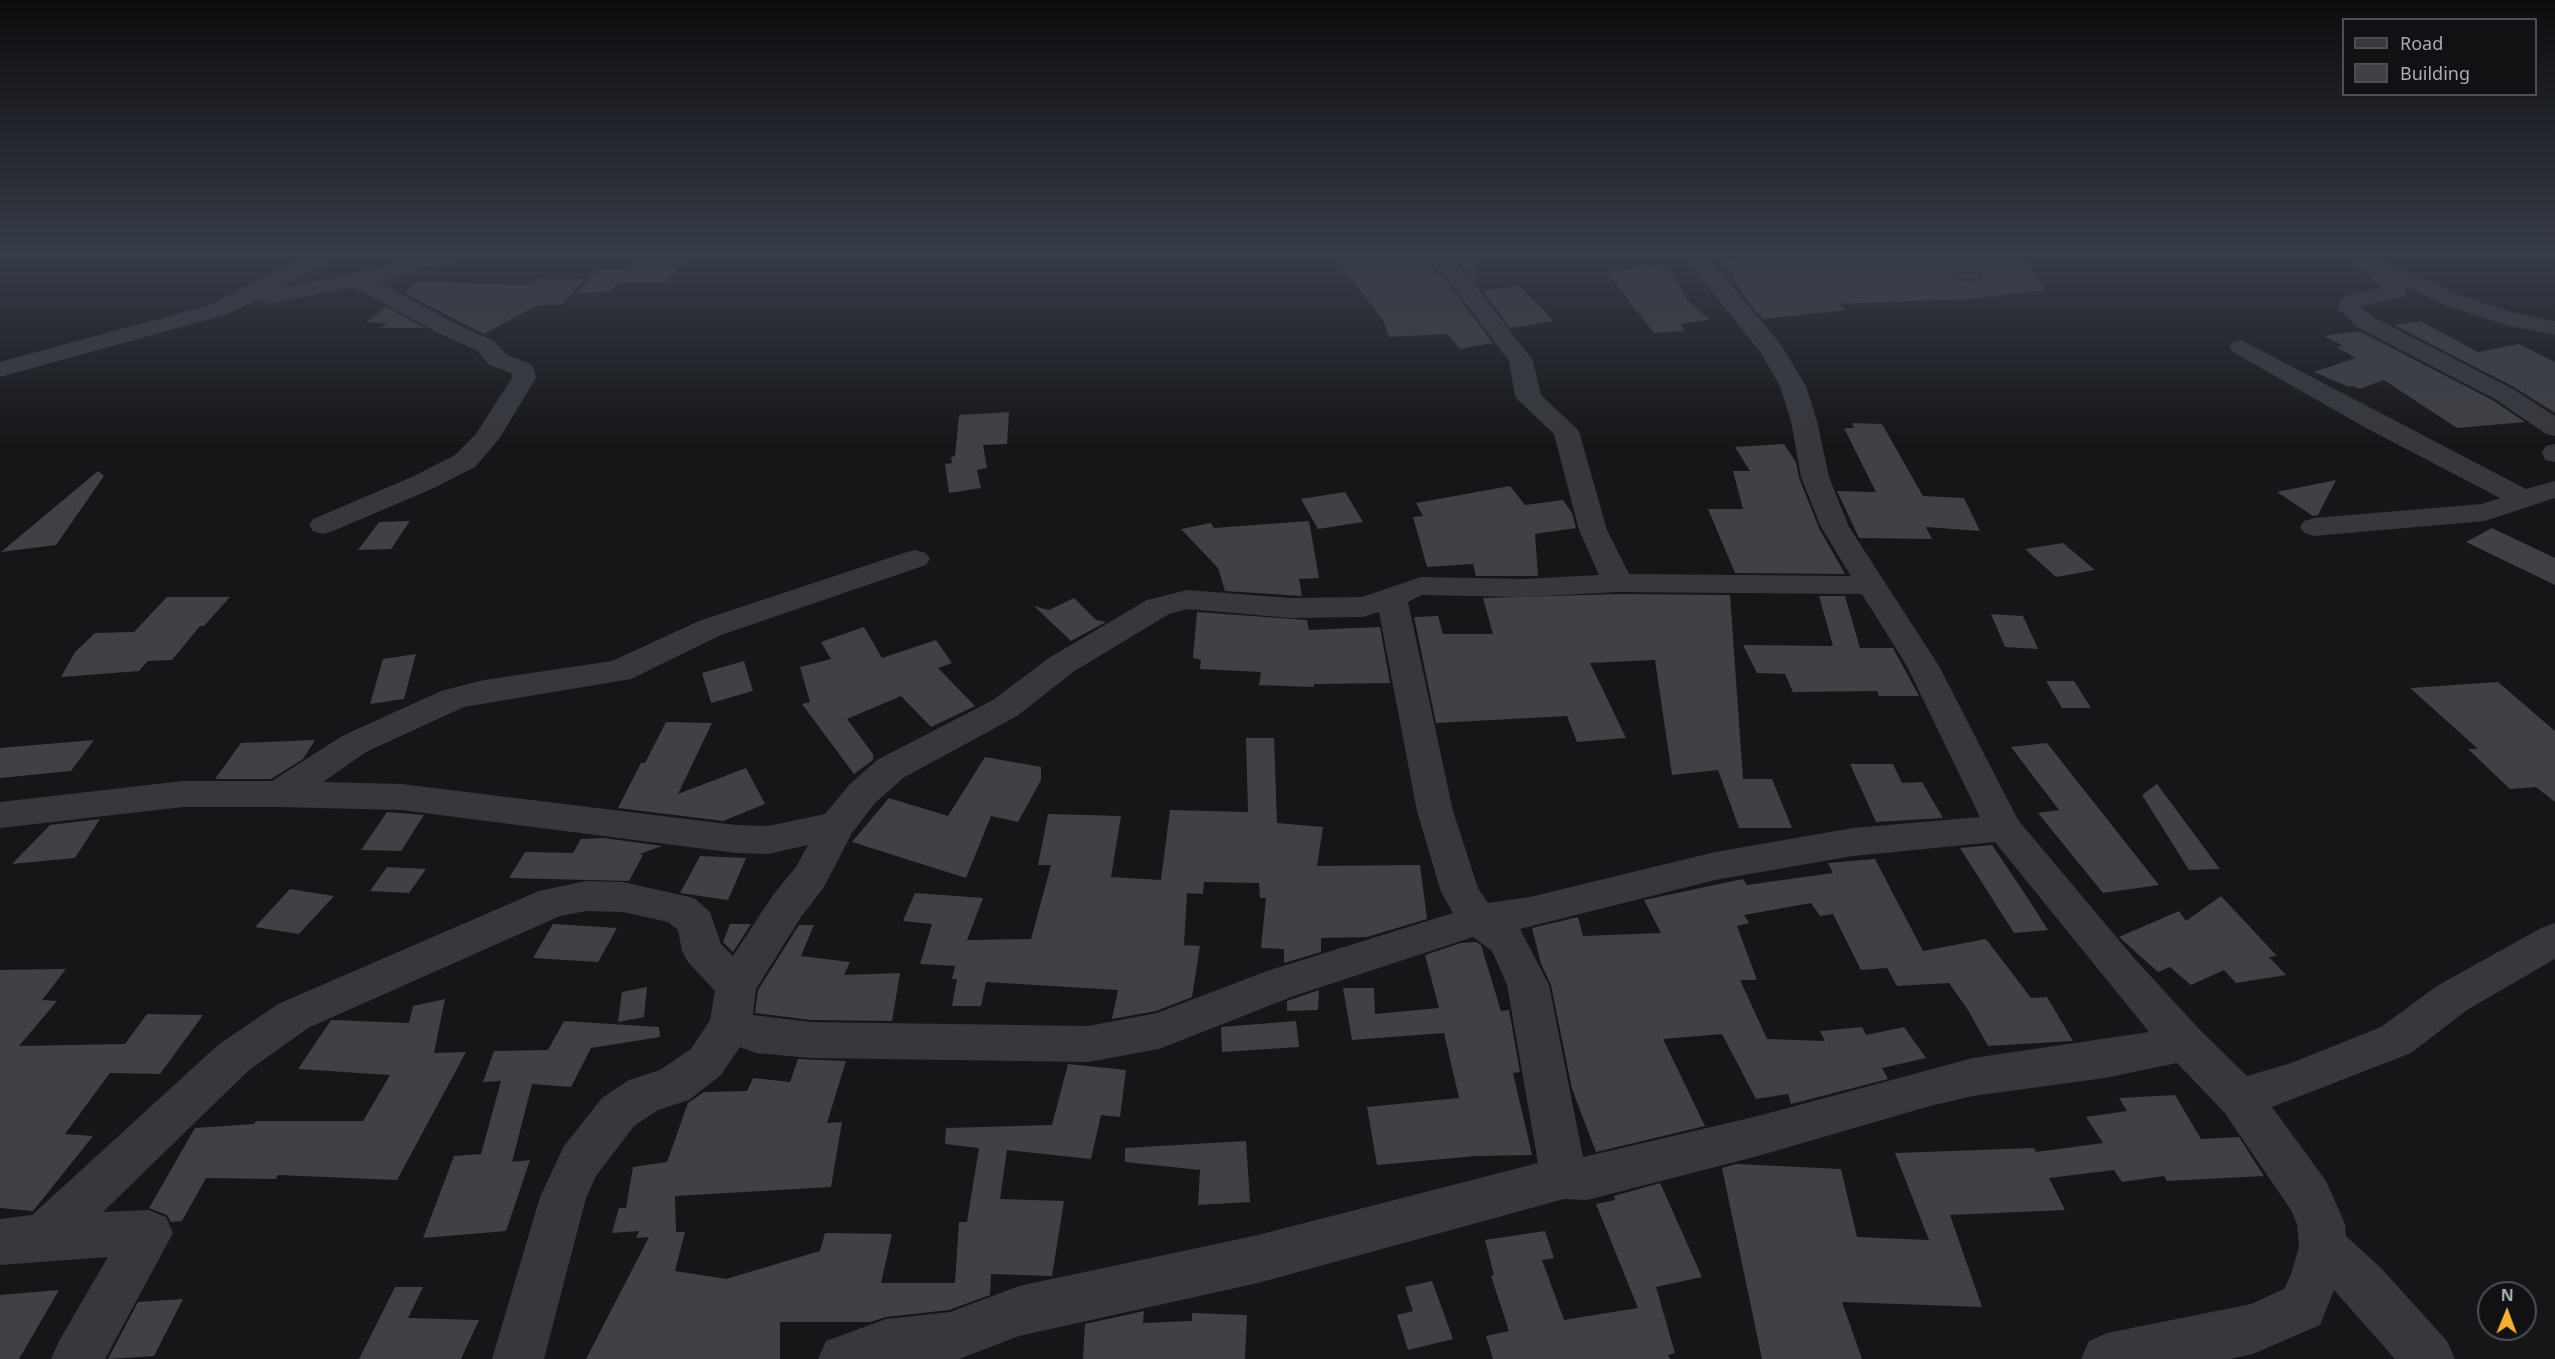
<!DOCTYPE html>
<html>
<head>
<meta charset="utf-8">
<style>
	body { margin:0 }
	#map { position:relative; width:2555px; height:1359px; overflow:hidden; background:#161618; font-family:"Noto Sans",sans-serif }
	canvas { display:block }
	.legend { position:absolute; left:2342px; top:18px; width:195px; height:78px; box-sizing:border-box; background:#111113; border:2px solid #4d4f55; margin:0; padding:8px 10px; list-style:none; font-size:18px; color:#a8adb8 }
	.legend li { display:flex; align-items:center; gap:12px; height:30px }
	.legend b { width:30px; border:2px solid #4d4f55 }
	.north { position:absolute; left:2477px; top:1281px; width:60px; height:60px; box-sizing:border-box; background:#111113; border:2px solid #4d4f55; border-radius:50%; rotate:1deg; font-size:16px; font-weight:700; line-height:24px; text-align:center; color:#a8adb8 }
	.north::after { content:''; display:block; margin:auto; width:21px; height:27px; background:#f2b134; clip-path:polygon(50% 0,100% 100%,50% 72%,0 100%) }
</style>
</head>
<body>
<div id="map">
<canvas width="2555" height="1359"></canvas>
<ul class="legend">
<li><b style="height:8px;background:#37383d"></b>Road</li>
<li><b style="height:16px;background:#404145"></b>Building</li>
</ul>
<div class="north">N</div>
</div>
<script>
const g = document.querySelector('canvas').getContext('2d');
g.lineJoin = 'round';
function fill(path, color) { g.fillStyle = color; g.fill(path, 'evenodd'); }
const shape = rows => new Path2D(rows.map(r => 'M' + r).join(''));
fill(shape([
	[639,257,685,257,666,283,618,283,610,292,577,293,597,269,629,269],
	[1334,257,1423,257,1452,289,1493,343,1460,349,1447,334,1389,337,1383,320],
	[1451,257,1475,257,1476,282,1472,276],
	[1753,257,1943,257,1962,281,1978,281,1983,275,1970,257,2022,257,2046,290,1969,299,1839,304,1846,310,1763,319,1745,298,1724,261],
	[1659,264,1669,267,1688,301,1710,320,1680,324,1685,331,1654,333,1607,272],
	[539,279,584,279,562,305,538,305,484,334,404,293,418,282,533,285],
	[1519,286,1554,321,1510,328,1483,291],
	[386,307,425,328,381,328,387,323,366,322],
	[2420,321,2478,352,2519,344,2555,362,2555,413,2514,387,2394,325],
	[2359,331,2494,401,2525,422,2457,428,2384,380,2359,389,2353,386,2349,387,2314,372,2356,358,2336,347,2343,346,2324,336],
	[1009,412,1007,444,983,445,987,468,977,470,981,488,949,493,945,464,952,463,951,457,955,456,959,415],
	[1852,423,1882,424,1923,496,1964,498,1980,531,1926,527,1932,539,1859,538,1837,491,1876,492,1844,428,1854,428],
	[1784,444,1796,462,1799,478,1819,528,1845,574,1735,573,1708,509,1743,509,1733,471,1750,471,1735,447],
	[98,471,104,476,56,545,1,552],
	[2336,480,2318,515,2313,516,2277,492],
	[1510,486,1525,505,1563,500,1572,513,1576,528,1535,534,1538,576,1476,576,1473,564,1427,567,1413,517,1423,516,1416,503],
	[1345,492,1363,522,1318,529,1301,499],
	[410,521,391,549,358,550,379,522],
	[1309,521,1319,578,1299,579,1302,596,1225,591,1218,568,1181,529,1211,523,1214,528],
	[2492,528,2555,558,2555,585,2466,542],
	[2063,543,2095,570,2056,577,2025,549],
	[1618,594,1730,595,1743,779,1772,779,1792,828,1739,828,1718,770,1672,775,1655,660,1590,663,1626,738,1577,742,1567,716,1436,723,1414,617,1438,616,1443,634,1493,634,1483,598],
	[1819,596,1845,596,1860,648,1893,648,1919,696,1879,696,1877,691,1793,692,1785,674,1757,673,1743,645,1833,646],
	[167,597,230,597,204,626,200,626,172,660,148,661,139,671,61,677,75,652,95,633,134,632],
	[1074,598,1096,620,1106,622,1071,641,1034,606,1049,610],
	[1197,612,1307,620,1309,630,1380,627,1390,683,1314,684,1314,687,1259,685,1261,672,1200,669,1201,660,1193,658],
	[1991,614,2023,616,2038,649,2005,647],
	[864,627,882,658,936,640,952,663,938,668,975,706,931,727,901,696,847,719,873,754,873,760,854,774,802,704,810,702,800,667,831,659,821,642],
	[416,654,404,699,370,704,383,659],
	[744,661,753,691,711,703,702,673],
	[2046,681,2074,681,2091,708,2062,708],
	[2498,682,2555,731,2555,802,2536,787,2510,789,2468,749,2478,749,2410,688],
	[666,722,712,723,678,794,746,768,765,804,723,821,618,808,641,763,645,763],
	[1246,738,1274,738,1277,823,1323,827,1317,866,1420,865,1427,919,1367,937,1321,938,1321,952,1284,963,1284,949,1261,948,1266,898,1260,898,1259,883,1204,882,1203,894,1187,893,1184,945,1200,946,1192,997,1156,1011,1112,1019,1118,990,986,982,981,1006,952,1006,957,979,952,979,955,966,920,964,932,924,903,921,915,893,983,898,967,940,1031,939,1051,865,1038,865,1048,814,1121,816,1111,877,1161,880,1170,810,1248,812],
	[94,740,71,771,0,778,0,748],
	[315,740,303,759,271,779,215,779,241,743],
	[2047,743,2159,885,2103,893,2038,813,2059,810,2011,747],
	[985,757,1041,767,1041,780,1018,822,991,816,966,878,852,842,889,798,948,816],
	[1850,764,1893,764,1902,783,1922,782,1943,818,1876,822],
	[2157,784,2220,869,2189,870,2142,795],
	[387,812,424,815,401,851,361,850],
	[100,819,75,858,12,864,50,825],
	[604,838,662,846,640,854,643,855,629,881,509,878,525,852,573,853,581,839],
	[1992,845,2027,897,2048,930,2014,933,1960,848],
	[700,856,746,858,728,900,680,893],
	[1875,859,1923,951,1986,939,2031,998,2047,997,2073,1041,1988,1046,1968,1010,1949,983,1897,986,1887,968,1861,970,1833,914,1820,916,1811,903,1744,915,1749,923,1737,926,1757,980,1740,980,1767,1039,1825,1041,1820,1031,1862,1027,1866,1035,1904,1027,1926,1058,1882,1068,1888,1079,1791,1104,1788,1094,1756,1099,1722,1034,1663,1039,1705,1126,1596,1152,1572,1089,1551,985,1541,964,1532,928,1578,917,1583,936,1661,933,1644,900,1743,879,1747,885,1833,873,1828,863],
	[387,867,426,869,409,893,370,891],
	[290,889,334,896,299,934,255,927],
	[2221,896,2277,956,2269,957,2286,975,2236,983,2224,970,2191,985,2170,967,2158,972,2119,937,2179,911,2186,921],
	[553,924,617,928,598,962,533,958],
	[730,924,751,924,733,952,723,942],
	[799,925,814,925,801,956,850,962,844,975,900,973,892,1021,811,1020,755,1013,758,990],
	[1476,942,1481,945,1501,1011,1509,1010,1520,1072,1513,1073,1532,1155,1476,1156,1377,1165,1367,1107,1459,1098,1444,1033,1352,1040,1343,988,1374,988,1375,1014,1439,1008,1425,955,1461,943],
	[66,969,42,1000,57,1001,19,1046,125,1044,147,1014,203,1015,160,1074,110,1073,65,1134,93,1136,33,1211,0,1208,0,970],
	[647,987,644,1017,618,1022,622,992],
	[1319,990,1318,1010,1287,1011,1287,1001],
	[445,999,434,1053,466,1052,397,1180,278,1175,276,1179,206,1178,182,1221,171,1222,167,1215,149,1208,195,1128,254,1124,256,1121,363,1121,390,1075,298,1069,331,1020,409,1023,413,1006],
	[564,1021,659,1027,660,1037,591,1048,571,1087,532,1084,512,1162,530,1160,506,1231,423,1238,454,1156,481,1154,501,1081,483,1082,494,1051,548,1050],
	[1296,1021,1299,1047,1222,1052,1221,1027],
	[798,1059,846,1061,827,1123,842,1122,831,1187,675,1196,676,1232,685,1232,675,1271,726,1279,820,1251,825,1233,892,1234,881,1283,955,1283,959,1222,967,1222,979,1148,945,1144,946,1128,1052,1125,1068,1064,1126,1070,1120,1117,1101,1115,1091,1159,1007,1150,1000,1199,1064,1201,1052,1276,991,1274,990,1295,949,1310,886,1317,870,1322,780,1322,780,1359,586,1359,649,1237,636,1238,639,1231,612,1233,619,1208,626,1208,633,1167,667,1162,688,1103,704,1092,747,1091,753,1078,790,1082],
	[2175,1095,2201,1139,2239,1137,2264,1176,2167,1181,2164,1176,2122,1182,2114,1170,2049,1178,2065,1210,1950,1215,1982,1307,1842,1302,1862,1359,1762,1359,1722,1168,1736,1164,1841,1169,1857,1237,1929,1240,1895,1153,2034,1148,2036,1152,2103,1143,2086,1117,2127,1111,2119,1098],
	[1246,1141,1250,1202,1198,1205,1200,1170,1125,1162,1125,1148],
	[1660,1183,1702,1277,1656,1287,1675,1353,1668,1355,1670,1359,1493,1359,1486,1336,1509,1331,1491,1276,1494,1275,1485,1240,1545,1231,1554,1258,1542,1260,1564,1320,1638,1308,1596,1204,1615,1200,1614,1196],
	[1432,1281,1453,1339,1408,1350,1397,1315,1413,1311,1405,1287],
	[395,1287,423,1287,408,1318,479,1320,461,1359,359,1359],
	[59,1290,19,1359,0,1359,0,1295],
	[183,1299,154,1356,108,1359,138,1302],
	[1144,1311,1143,1323,1192,1321,1192,1313,1247,1315,1245,1359,1083,1359,1085,1324]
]), '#404145');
fill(shape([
	[304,257,331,257,328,262,280,288,373,270,412,257,455,257,452,262,419,268,379,282,452,322,494,341,507,355,531,364,534,369,536,378,499,439,475,467,434,488,333,531,323,534,313,531,309,525,313,519,414,476,455,455,476,434,512,378,511,373,489,365,478,351,436,332,354,287,269,304,259,299,225,315,0,377,0,362,209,305,304,257],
	[1425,257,1448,257,1470,278,1533,361,1541,395,1579,431,1607,530,1629,574,1851,576,1821,527,1801,477,1791,421,1780,386,1761,353,1700,277,1689,257,1711,257,1718,270,1781,345,1806,386,1817,421,1829,477,1849,527,1939,666,2018,820,2134,958,2200,1030,2247,1076,2291,1063,2381,1027,2437,986,2541,928,2555,923,2555,959,2467,1010,2411,1053,2272,1107,2326,1181,2345,1224,2346,1236,2381,1268,2447,1341,2455,1359,2395,1359,2334,1290,2320,1325,2253,1354,2230,1359,2081,1359,2089,1341,2107,1333,2251,1304,2284,1289,2291,1274,2299,1247,2297,1224,2291,1210,2224,1112,2177,1063,2105,1078,1973,1096,1930,1106,1758,1156,1587,1200,1564,1199,1258,1283,1019,1336,959,1359,818,1359,826,1341,886,1319,950,1312,1019,1286,1258,1235,1538,1163,1507,985,1492,951,1473,937,1294,996,1159,1049,1088,1062,811,1058,756,1053,740,1047,721,1075,689,1100,658,1110,634,1126,596,1176,586,1198,544,1359,492,1359,540,1197,564,1146,602,1098,629,1080,660,1070,691,1049,710,1020,715,991,688,962,682,951,678,930,668,922,623,912,586,911,560,916,308,1028,248,1071,103,1212,149,1210,166,1217,173,1233,105,1359,51,1359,59,1341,108,1257,0,1265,0,1219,32,1215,218,1045,278,1004,539,891,586,881,623,882,694,898,710,912,721,944,733,956,773,895,796,867,808,845,768,854,736,853,401,810,279,807,183,807,0,828,0,802,183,781,272,781,342,736,441,691,484,680,612,661,699,621,904,553,915,550,926,553,930,559,926,565,721,635,631,679,464,707,366,752,323,782,401,784,736,825,768,826,825,814,849,785,877,760,993,700,1049,658,1147,600,1187,590,1290,598,1362,597,1421,577,1523,579,1599,575,1579,530,1554,434,1519,401,1515,396,1509,361,1454,288,1425,257],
	[1618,592,1862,594,1907,666,1980,817,1853,828,1715,852,1530,897,1488,903,1478,888,1453,811,1408,602,1422,595,1523,597,1618,592],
	[1188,609,1290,618,1363,617,1379,612,1417,811,1441,892,1453,913,1267,971,1157,1013,1088,1026,811,1022,753,1015,756,989,801,917,824,887,852,833,875,803,903,778,1017,716,1073,672,1169,614,1188,609],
	[1995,842,2149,1032,1973,1058,1758,1116,1583,1157,1549,985,1520,929,1715,880,1853,856,1995,842],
	[1945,257,1967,257,1981,274,1978,279,1962,279,1945,257],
	[2349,257,2373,257,2463,296,2514,313,2555,321,2555,335,2509,326,2447,306,2404,286,2406,292,2403,297,2360,306,2373,317,2513,389,2555,416,2555,436,2546,434,2495,399,2357,327,2339,310,2338,306,2344,296,2382,288,2349,257],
	[2241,340,2526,489,2555,481,2555,498,2485,521,2314,536,2304,533,2300,527,2304,521,2314,518,2482,504,2500,498,2366,428,2233,352,2229,347,2233,342,2241,340],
	[2555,444,2555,462,2545,460,2542,452,2546,446,2555,444]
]), '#37383d');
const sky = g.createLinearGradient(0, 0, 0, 447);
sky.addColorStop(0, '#0c0c0d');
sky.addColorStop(0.57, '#363c48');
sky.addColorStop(1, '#363c4800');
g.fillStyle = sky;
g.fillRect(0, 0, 2555, 447);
</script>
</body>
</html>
